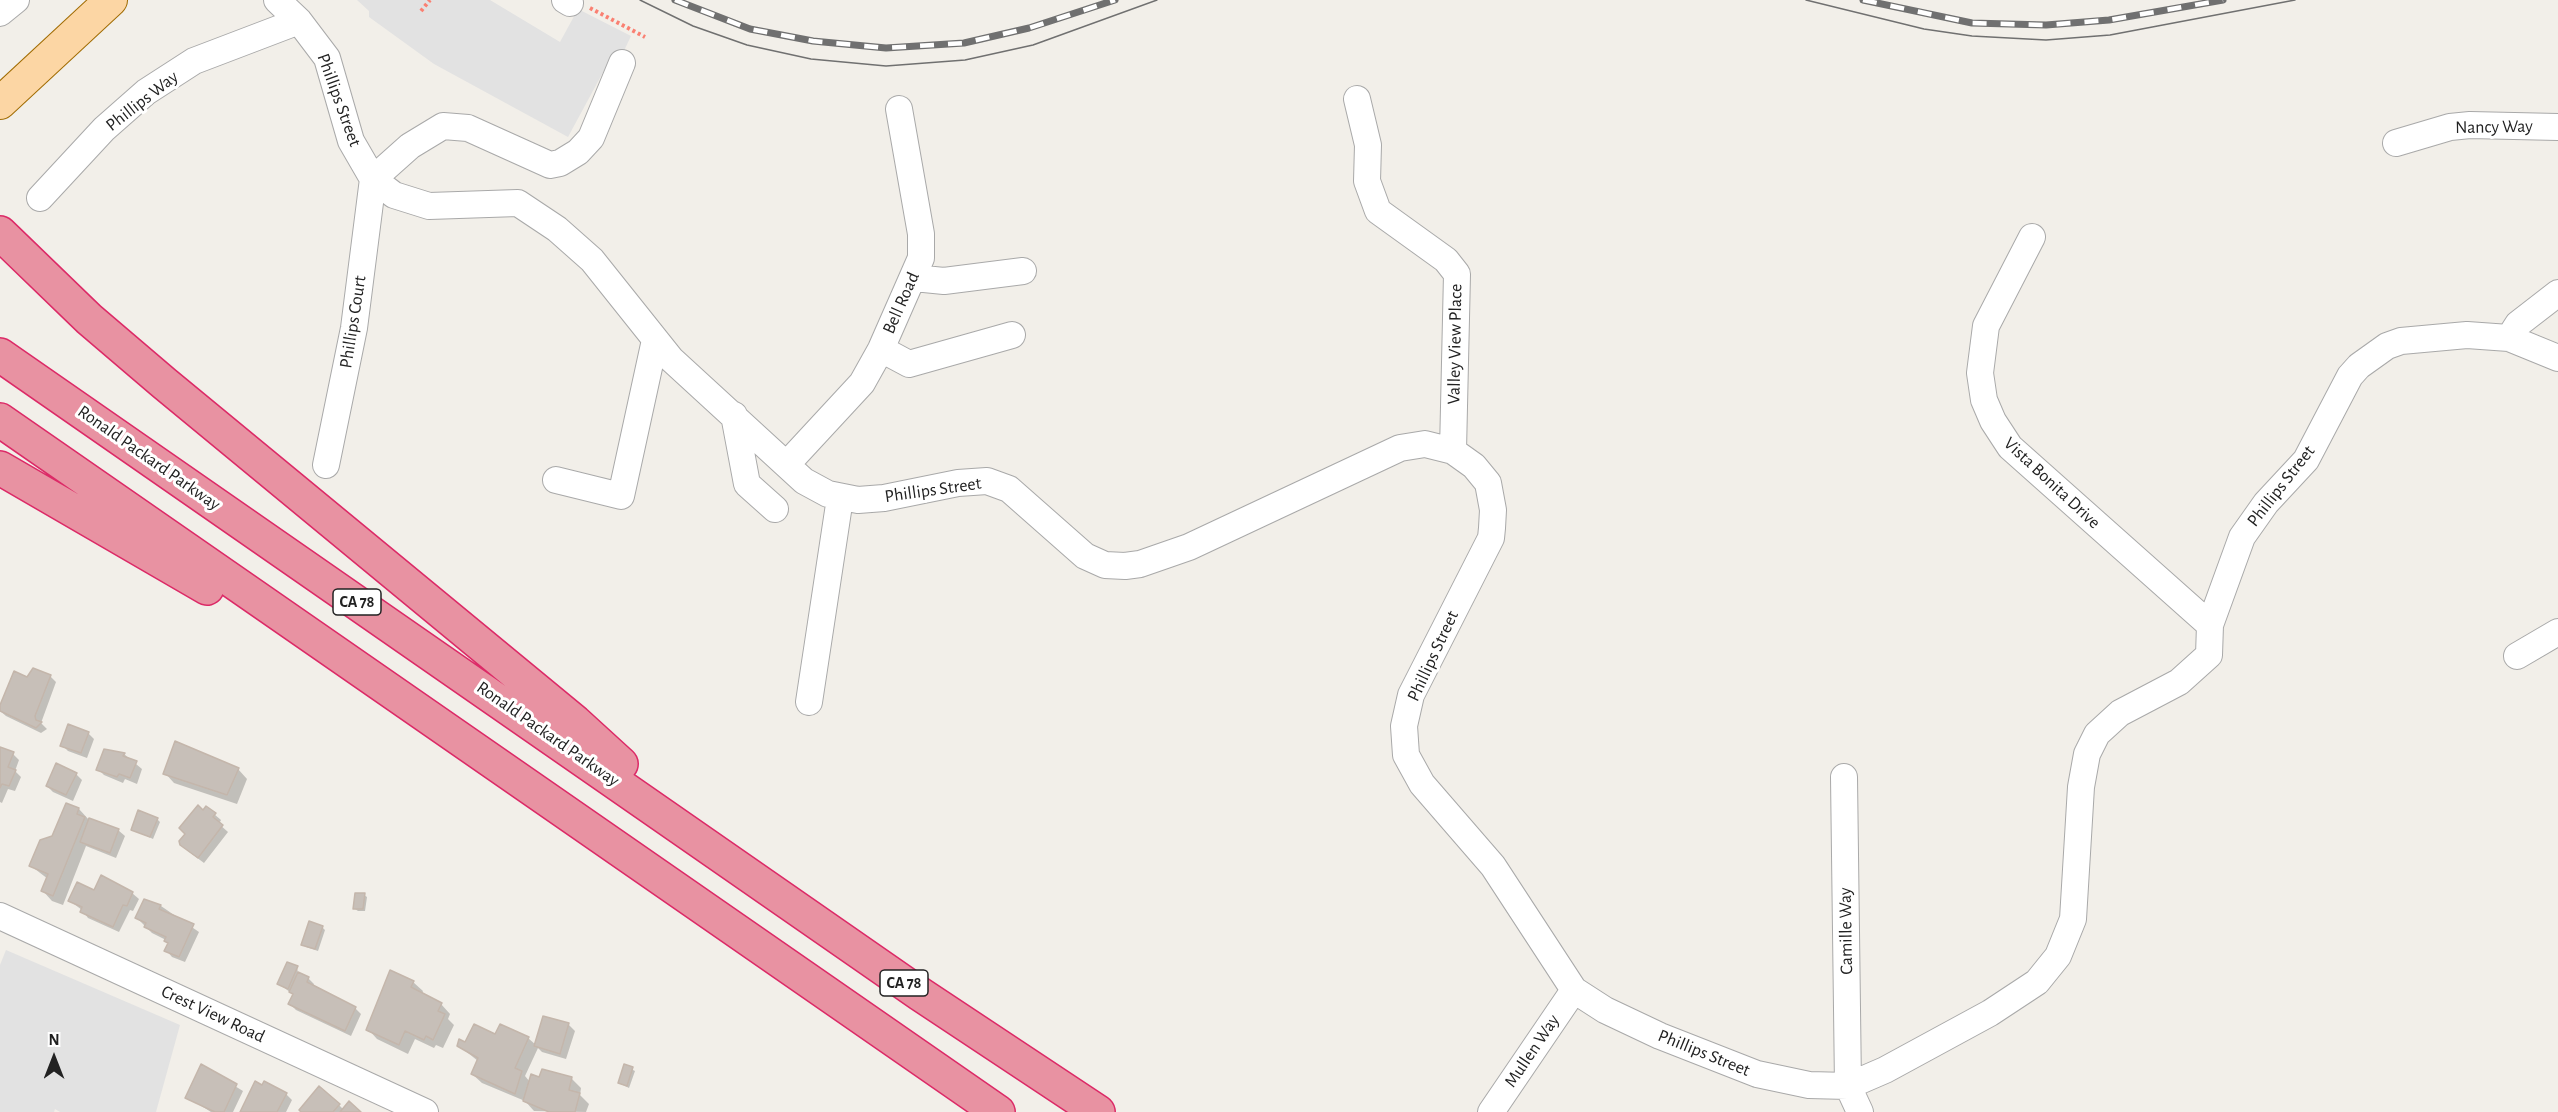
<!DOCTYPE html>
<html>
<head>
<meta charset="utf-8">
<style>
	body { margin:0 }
	#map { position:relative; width:2558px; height:1112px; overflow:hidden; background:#f2efe9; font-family:"Alegreya Sans",sans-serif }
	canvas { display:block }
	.north { position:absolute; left:24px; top:1028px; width:60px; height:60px; -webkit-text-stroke:4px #fff; paint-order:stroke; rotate:0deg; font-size:16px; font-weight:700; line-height:24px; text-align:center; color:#222 }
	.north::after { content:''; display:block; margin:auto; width:21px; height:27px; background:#222; clip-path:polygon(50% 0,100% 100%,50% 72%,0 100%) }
</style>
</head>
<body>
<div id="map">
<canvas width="2558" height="1112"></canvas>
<div class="north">N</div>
</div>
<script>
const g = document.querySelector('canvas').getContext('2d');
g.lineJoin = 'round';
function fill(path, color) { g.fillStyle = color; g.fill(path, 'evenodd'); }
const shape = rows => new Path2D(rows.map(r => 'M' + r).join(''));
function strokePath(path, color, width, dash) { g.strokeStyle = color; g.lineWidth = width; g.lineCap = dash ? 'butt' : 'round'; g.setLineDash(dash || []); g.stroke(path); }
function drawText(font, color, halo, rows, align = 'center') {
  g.font = font + ' "Alegreya Sans",sans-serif'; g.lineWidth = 6; g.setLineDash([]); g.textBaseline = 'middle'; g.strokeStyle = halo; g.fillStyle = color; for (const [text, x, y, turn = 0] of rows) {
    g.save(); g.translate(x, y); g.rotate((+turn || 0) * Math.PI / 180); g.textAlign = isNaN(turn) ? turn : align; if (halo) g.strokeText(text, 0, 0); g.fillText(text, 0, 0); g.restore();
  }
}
fill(shape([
	[357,0,490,0,560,42,578,9,631,36,622,55,608,63,568,137,434,64,369,17,369,11],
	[6,950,180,1025,156,1112,60,1112,55,1109,54,1112,0,1112,0,965]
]), '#e2e2e2');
fill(shape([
	[50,676,56,682,41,723,47,729,41,733,6,716,0,711,28,679],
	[88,733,94,739,87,758,68,751,62,745],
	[0,749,13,754,19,760,15,771,21,777,15,791,8,789,2,803,0,802],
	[124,754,142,769,137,784,125,779,123,783,104,775,98,769],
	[238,769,247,779,237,804,174,783,165,773],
	[76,774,82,780,73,801,53,792,47,786],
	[207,808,221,820,219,824,228,832,204,863,188,851],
	[79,809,90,821,118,830,125,836,116,858,86,846,63,905,52,901,43,891,48,879,31,866],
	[157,819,160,822,153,839,132,829],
	[95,892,132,893,139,899,133,911,130,910,119,932,88,918,82,910,70,901],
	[364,895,367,897,365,911,358,911,355,909],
	[145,901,161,906,199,932,185,962,172,957,166,950,169,944,166,940,152,933,137,918],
	[322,927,325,930,318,951,306,947,303,944],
	[297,967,298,973,308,978,314,984,313,987,355,1008,361,1014,351,1036,296,1010,290,1004,294,995,279,984],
	[413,982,423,991,422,994,441,1004,450,1014,448,1019,454,1025,443,1048,436,1045,434,1048,415,1039,408,1054,377,1039,368,1029],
	[544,1017,569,1025,575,1031,566,1059,542,1052,538,1048,525,1076,530,1082,540,1078,543,1071,572,1079,581,1088,580,1095,589,1104,586,1112,534,1111,525,1101,482,1083,472,1074,478,1061,458,1045,496,1036,528,1038,536,1045],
	[202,1066,243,1091,233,1112,211,1112,187,1097],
	[625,1066,635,1071,629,1088,619,1083],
	[286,1094,292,1100,286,1112,241,1112],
	[339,1105,344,1110,359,1112,303,1112]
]), '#0003');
const building = shape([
	[33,668,51,675,35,716,36,720,42,722,36,728,0,711,0,705,14,671,27,677,33,668],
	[68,724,89,732,81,753,60,746,68,724],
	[175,741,239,768,227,795,163,774,175,741],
	[0,747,14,752,8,767,16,770,9,786,2,784,0,788,0,747],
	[104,749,125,753,123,756,137,761,130,778,119,774,117,777,96,770,104,749],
	[56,763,77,773,66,795,46,786,56,763],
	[66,803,79,808,77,814,85,817,53,896,41,891,48,874,29,866,40,840,52,836,66,803],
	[198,805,203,810,206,806,216,813,213,817,223,825,198,858,180,845,179,841,185,834,179,828,198,805],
	[138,810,158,818,150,837,131,830,138,810],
	[89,818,119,829,110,853,80,842,89,818],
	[101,875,133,892,127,906,123,905,113,927,80,912,82,907,68,901,77,882,94,890,101,875],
	[355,893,365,893,363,909,353,909,355,893],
	[144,899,161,905,159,909,194,924,179,957,164,951,168,943,164,941,166,937,144,927,146,923,135,918,144,899],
	[309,921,323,926,315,949,301,945,309,921],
	[287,962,298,966,288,989,277,984,287,962],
	[390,970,414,981,411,987,442,1003,438,1011,445,1014,433,1040,426,1036,424,1040,405,1031,399,1045,366,1030,390,970],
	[298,972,309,977,307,982,356,1007,345,1031,288,1004,293,994,289,992,298,972],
	[543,1016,569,1023,560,1054,534,1046,543,1016],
	[474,1024,495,1034,500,1024,529,1037,515,1068,522,1071,515,1094,471,1074,478,1058,457,1046,459,1039,465,1042,474,1024],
	[201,1064,237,1084,224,1112,215,1112,185,1098,201,1064],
	[624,1064,633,1067,627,1086,618,1083,624,1064],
	[542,1069,572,1077,569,1090,580,1093,575,1112,549,1112,523,1101,531,1074,539,1077,542,1069],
	[255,1081,262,1085,264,1081,287,1093,277,1112,240,1112,255,1081],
	[319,1086,340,1104,333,1112,301,1112,299,1110,319,1086],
	[349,1101,361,1112,340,1112,349,1101]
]);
fill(building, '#c7bfb8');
strokePath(building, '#c4b6ab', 1.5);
const minor = shape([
	[277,0,299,21,327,58,351,141,373,179,394,195,429,206,518,203,557,229,592,260,671,359,804,481,828,494,858,500,884,498,958,483,987,481,1009,489,1085,556,1105,565,1125,566,1140,564,1189,547,1400,448,1425,444,1453,451,1474,466,1488,483,1493,510,1492,528,1491,538,1411,695,1404,726,1406,755,1422,784,1493,866,1574,990,1605,1010,1660,1036,1757,1074,1809,1085,1848,1086,1885,1070,1990,1013,2037,982,2058,956,2073,919,2081,787,2087,754,2097,734,2120,713,2179,682,2209,655,2210,625,2242,537,2266,503,2306,460,2350,376,2359,366,2387,346,2401,341,2467,335,2509,338,2558,358],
	[565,0,570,3],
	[0,13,16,0],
	[1357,99,1368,145,1367,181,1378,211,1446,260,1457,274,1453,451],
	[2396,143,2450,127,2470,125,2558,127],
	[40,198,104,129,146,92,194,61,299,21],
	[2032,237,1986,326,1980,373,1984,400,1993,421,2010,447,2210,625],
	[914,278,944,281,1023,271],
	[2509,338,2518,324,2558,293],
	[881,349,909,364,1012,335],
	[734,415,747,484,775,509],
	[787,464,862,383,881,349,921,258,921,234,899,109],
	[326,465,354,328,373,179,410,146,443,126,468,128,550,165,560,163,578,152,591,138,622,63],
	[556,480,621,496,655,340],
	[2517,656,2558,632],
	[809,702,840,498],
	[1844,777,1848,1086,1860,1112],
	[0,916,425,1112],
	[1491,1112,1574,990]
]);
const major = shape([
	[0,103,111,0]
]);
const highway = shape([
	[0,233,89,319,164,383,575,722,621,764],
	[0,355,920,994,1098,1112],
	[0,420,998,1112],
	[0,468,207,588]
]);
strokePath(minor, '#a9a9a9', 28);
strokePath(major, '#a06b00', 34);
strokePath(highway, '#dc2a67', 36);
strokePath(shape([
	[590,8,645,37],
	[421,11,430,0]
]), '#fa8072', 4, [3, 3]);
strokePath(minor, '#fff', 26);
strokePath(major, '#fcd6a4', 32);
strokePath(highway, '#e892a2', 33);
strokePath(shape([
	[640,0,693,26,747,45,811,59,886,66,965,60,1033,45,1157,0],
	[1806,0,1924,29,1972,36,2046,40,2110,35,2295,0]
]), '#707070', 1.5);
const rail = shape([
	[675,0,750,29,813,41,886,48,964,43,1029,28,1115,0],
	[1863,0,1972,23,2046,25,2109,20,2223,0]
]);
strokePath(rail, '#707070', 7);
strokePath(rail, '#fff', 4.5, [14]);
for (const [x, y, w] of [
	[357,602,48],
	[904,983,48]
]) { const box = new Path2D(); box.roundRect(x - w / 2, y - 13, w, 26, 4.5); g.fillStyle = '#fff'; g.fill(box); strokePath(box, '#222', 1.5); }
drawText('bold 16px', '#222', null, [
	["CA 78",357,602],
	["CA 78",904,983]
]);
drawText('18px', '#222', '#fff', [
	["Phillips Street",339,100,70],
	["Phillips Way",142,101,-38],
	["Nancy Way",2494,127,-1],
	["Bell Road",901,303,-66],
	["Phillips Court",353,322,-81],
	["Valley View Place",1455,344,-89],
	["Ronald Packard Parkway",149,458,35],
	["Vista Bonita Drive",2052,483,43],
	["Phillips Street",2281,486,-52],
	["Phillips Street",933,490,-8],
	["Phillips Street",1433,656,-65],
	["Ronald Packard Parkway",548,734,35],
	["Camille Way",1846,931,-91],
	["Crest View Road",213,1014,25],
	["Mullen Way",1532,1051,-56],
	["Phillips Street",1704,1053,22]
]);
</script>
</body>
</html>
